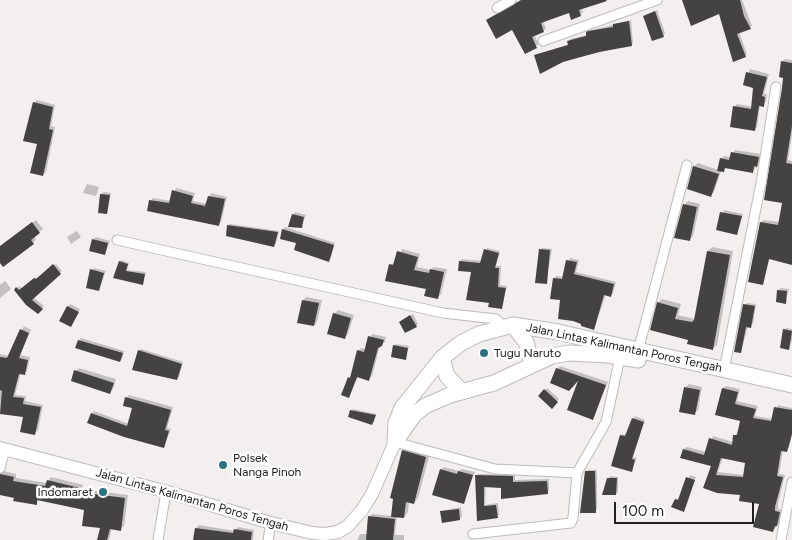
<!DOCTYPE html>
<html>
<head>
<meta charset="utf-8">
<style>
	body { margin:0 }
	#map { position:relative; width:792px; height:540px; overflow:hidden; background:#f3efef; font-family:Figtree,sans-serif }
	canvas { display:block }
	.scale { position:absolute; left:614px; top:502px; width:140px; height:22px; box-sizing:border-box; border:2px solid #212020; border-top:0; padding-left:6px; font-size:15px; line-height:18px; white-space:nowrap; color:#212020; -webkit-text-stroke:4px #fff; paint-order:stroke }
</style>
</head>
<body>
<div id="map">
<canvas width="792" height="540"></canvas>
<div class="scale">100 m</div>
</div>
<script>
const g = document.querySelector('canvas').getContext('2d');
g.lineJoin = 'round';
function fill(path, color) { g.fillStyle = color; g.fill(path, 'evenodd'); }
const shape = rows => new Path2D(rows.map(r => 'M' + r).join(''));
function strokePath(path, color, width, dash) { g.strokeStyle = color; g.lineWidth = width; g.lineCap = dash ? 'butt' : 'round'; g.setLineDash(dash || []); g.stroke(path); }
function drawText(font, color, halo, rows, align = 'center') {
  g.font = font + ' Figtree,sans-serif'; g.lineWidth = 5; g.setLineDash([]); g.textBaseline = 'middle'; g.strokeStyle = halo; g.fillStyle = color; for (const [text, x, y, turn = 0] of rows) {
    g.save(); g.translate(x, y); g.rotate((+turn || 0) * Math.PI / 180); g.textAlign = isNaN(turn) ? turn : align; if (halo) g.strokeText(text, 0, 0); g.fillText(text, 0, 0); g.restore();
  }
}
fill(shape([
	[522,0,605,0,581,8,583,13,572,18,570,12,543,21,546,29,534,35,539,44,525,52],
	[683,0,742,0,752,26,739,32,747,54,745,56,720,13],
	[657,10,665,33,663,36,645,16],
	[631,20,633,43,631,45,562,61,536,55,569,44,570,39,587,35,589,31],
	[785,59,792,60,792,135,788,160,792,161,792,263,770,258,762,283,761,222,764,220,780,222,783,202,783,61],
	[750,69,769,74,764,94,767,94,766,102,760,105,757,127,754,130,734,107,737,104,753,107,754,87,744,84],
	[37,100,55,105,51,126,55,127,46,172,43,175,34,103],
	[735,150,761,154,760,163,753,171,726,168,721,171,714,192,711,195,694,166,698,163,718,170,721,159,724,156,731,157],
	[87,184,99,187,96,196,83,193],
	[176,188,195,193,193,201,207,204,211,193,227,197,221,222,218,225,150,201,153,198,171,201],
	[104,192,111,193,107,213,101,194],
	[688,201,700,204,693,236,689,240,684,205],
	[724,210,743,214,737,234,717,229],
	[295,212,306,215,301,227,293,215],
	[36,220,43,229,34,236,36,240,3,265,0,261,0,247],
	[230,224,279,231,276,244,274,246,228,226],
	[285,227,335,243,331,258,329,261,298,242,283,230],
	[77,231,81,237,71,244,67,237],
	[96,237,110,241,105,254,94,239],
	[712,247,733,251,717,345,712,349,689,340,658,303,662,299,681,304,678,315,695,319,708,251],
	[487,248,500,251,496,266,501,266,500,285,507,286,501,308,490,302,473,271,460,261,462,259,482,261],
	[542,248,552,249,546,283,540,250],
	[402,249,420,254,417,267,431,270,434,267,447,269,441,294,438,297,390,265,396,262],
	[570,258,579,260,576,272,616,282,613,293,611,295,606,294,594,329,562,299,554,279,556,276,564,277],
	[121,260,129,263,127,270,146,272,143,283,115,278],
	[56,264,62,271,33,297,44,306,38,313,15,290,19,286,22,289,37,277,38,279],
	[94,268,106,271,99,290,92,270],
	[5,281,11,289,0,298,0,285],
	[781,288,789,289,785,302,779,290],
	[306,297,322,300,317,322,314,325,303,301],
	[747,303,756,304,753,324,748,326,741,352,745,305],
	[70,304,80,309,72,324,68,306],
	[338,310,354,315,348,334,345,338,334,314],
	[413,314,418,324,416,326,403,320],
	[24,326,31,330,20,355,30,357,27,371,24,373,21,373,15,395,26,396,25,401,43,405,38,430,35,433,25,416,0,413,0,354,9,356],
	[786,328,792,329,792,340,789,349,784,330],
	[372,334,386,337,385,342,380,346,372,376,369,379,358,377,349,396,349,378,352,375,358,351,361,348,366,349],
	[81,338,124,351,122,359,120,361,79,340],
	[396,344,409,346,405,358,394,346],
	[141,349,183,362,179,377,177,379,139,351],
	[560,366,608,382,593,418,569,409,582,376,569,389,557,369],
	[79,368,116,379,113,389,110,392,75,371],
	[689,384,702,387,698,410,694,414,685,388],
	[726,386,740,389,737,401,758,406,755,416,773,419,778,405,792,408,792,434,789,448,783,450,779,474,785,475,778,503,778,509,782,510,780,522,773,531,761,503,741,494,717,492,713,465,684,449,687,447,706,452,713,436,733,442,742,420,717,414,723,388],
	[723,457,746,462,744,475,718,472],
	[547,388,559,399,551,407,540,396],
	[129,395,173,407,167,428,171,429,164,447,92,413,94,411,129,424,133,408,126,398],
	[353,409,376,414,374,422,372,424,350,416],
	[635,416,645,420,633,457,637,458,631,470,612,465,621,435,627,434],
	[408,447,430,453,418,498,414,503,409,502,408,512,404,517,397,516,395,535,404,535,404,540,357,540,360,534,368,534,369,517,372,514,392,516,404,451],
	[444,467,459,471,462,469,475,472,463,503,441,470],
	[589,470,597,470,597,509,595,512,586,472],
	[4,471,16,474,16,478,47,483,51,477,83,485,82,489,128,495,124,526,120,529,112,528,109,540,99,540,101,527,86,509,40,499,36,504,0,493,0,472],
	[478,474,515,475,515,480,549,479,549,491,502,498,502,487,486,486,485,505,498,503,499,515,478,519,476,476],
	[690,475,696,477,683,511,676,499,680,498],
	[610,476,618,477,618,492,616,494,608,479],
	[461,507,462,517,460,519,442,511],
	[199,525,235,531,238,527,254,530,253,540,194,540,196,528]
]), '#0003');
fill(shape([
	[521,0,606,0,607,1,579,10,581,16,571,20,569,13,541,23,544,32,532,37,537,48,525,54,512,30,496,39,486,20],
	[682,0,740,0,744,16,751,29,737,34,746,57,733,62,719,14,691,26],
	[655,11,664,37,652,41,643,16],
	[629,21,632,46,599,52,563,62,540,74,534,55,568,45,567,41,586,36,586,32,588,31,613,27,613,24],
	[781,61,792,63,792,126,786,163,792,164,792,265,769,259,763,285,748,282,760,222,778,225,782,203,764,200,782,88,783,78,779,77],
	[746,72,767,77,762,96,765,97,764,107,759,106,755,131,730,127,733,106,751,109,753,88,743,85],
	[33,102,53,107,49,129,53,130,43,176,30,173,37,144,23,141],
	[731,152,759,157,757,167,754,166,753,173,725,168,724,172,717,171,720,158,729,160],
	[693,166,719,174,711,197,687,189],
	[172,190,193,196,191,203,205,206,208,196,225,199,219,226,147,211,149,200,169,203],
	[100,194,110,195,107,214,98,213],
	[683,204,697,207,690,241,674,238],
	[720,212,742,216,737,235,716,230],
	[292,214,304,217,302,228,288,227],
	[32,222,40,233,31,240,34,244,3,267,0,263,0,246],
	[227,225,278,232,274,247,226,236],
	[282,229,334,245,329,262,294,250,296,243,280,239],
	[92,239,108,243,105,255,89,251],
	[484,249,499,253,495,268,499,268,498,287,506,288,502,309,488,307,489,303,466,300,471,272,458,271,459,261,480,263],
	[539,249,550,250,547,284,535,283],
	[397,251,418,257,414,270,429,273,430,269,444,272,438,299,424,296,426,289,385,281,389,264,393,265],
	[707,251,730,255,713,350,687,344,688,340,650,330,657,302,678,308,675,319,692,322,694,320],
	[566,260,577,262,574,274,614,284,611,297,604,295,594,330,581,326,581,324,573,321,558,319,560,300,550,299,553,278,562,279],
	[119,261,128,264,126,271,145,274,143,285,113,278],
	[53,264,61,274,32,300,43,309,38,314,26,305,14,290,16,287,19,290,34,278,36,279],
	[90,269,104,273,99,291,86,288],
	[777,290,787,291,786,304,776,302],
	[302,300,319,303,314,326,297,323],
	[743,304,755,306,751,328,746,327,741,353,734,352],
	[67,306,79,312,71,327,59,321],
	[333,313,351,318,345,339,327,334],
	[410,315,417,327,405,333,399,322],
	[20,329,29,333,19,358,28,360,25,375,19,374,13,397,24,398,23,404,41,407,35,435,20,432,23,417,0,414,2,391,0,390,0,357,7,358],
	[783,329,792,331,789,350,780,348],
	[368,336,384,340,382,346,378,348,369,381,357,377,349,398,341,395,348,377,350,378,357,350,364,352],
	[78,340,123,353,120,362,75,348],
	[393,345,408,348,406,360,391,357],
	[138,350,182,364,177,380,132,370],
	[556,368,606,385,593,420,567,410,578,381,569,391,550,383],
	[74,370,114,383,110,394,71,381],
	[684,387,700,390,695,415,679,412],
	[722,388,738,392,735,404,756,409,753,418,771,421,774,407,792,410,792,434,787,452,781,451,777,476,783,477,775,507,775,511,780,512,777,526,775,526,773,532,753,527,759,504,739,501,740,495,717,493,703,488,711,466,680,458,683,449,704,455,709,438,732,445,733,435,737,435,740,421,715,415],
	[721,458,745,463,743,477,716,475],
	[544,389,558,402,552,409,538,396],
	[125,397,171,410,165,430,169,431,164,448,124,437,87,423,91,413,127,426,132,408,123,406],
	[350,410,376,415,372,425,348,417],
	[632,418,644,422,632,459,635,460,632,472,611,466,620,435,625,436],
	[402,450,426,457,414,504,406,502,404,518,391,517,393,499,390,498],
	[440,469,457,474,458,471,473,475,464,504,432,495],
	[585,471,595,471,596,513,580,513],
	[0,474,14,477,13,481,45,486,47,480,80,488,79,492,125,498,121,531,110,529,107,540,97,540,100,528,82,526,84,510,37,500,37,505,13,501,14,498,0,495],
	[475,475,513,476,513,482,547,481,548,494,501,499,501,488,484,487,484,506,496,505,498,518,477,521],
	[686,477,695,480,684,512,671,507,675,499,678,500],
	[607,478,617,478,616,495,602,495],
	[459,509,460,520,442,523,440,511],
	[368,516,395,519,393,540,366,540],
	[195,528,233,533,234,529,252,532,251,540,193,540]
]), '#454242');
const street = shape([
	[497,8,511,0],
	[543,41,657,0],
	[117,240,443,313,496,319,505,327],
	[638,351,687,165],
	[724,370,761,183,776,87],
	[395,442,495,469,577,473,573,518,571,523,473,534],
	[0,468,5,449],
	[577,473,606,422,620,357],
	[158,540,166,492],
	[268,540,271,523],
	[781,540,792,482]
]);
const secondary = shape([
	[0,448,164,491,271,523,312,533,325,534,338,532,348,526,362,510,372,494,395,442]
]);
const primary = shape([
	[513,325,526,342,532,364],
	[442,358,447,376,462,392],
	[395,442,396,423,402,408,442,358,461,343,479,334,513,325,558,332,792,385],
	[395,442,414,415,425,406,450,395,494,383,552,356,569,353,608,355,638,360]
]);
strokePath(street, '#bebaba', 11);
strokePath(secondary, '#bebaba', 14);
strokePath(primary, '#bebaba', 17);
strokePath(street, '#fff', 9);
strokePath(secondary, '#fff', 12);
strokePath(primary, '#fff', 15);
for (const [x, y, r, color] of [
	[484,353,5,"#2b737e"],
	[223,465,5,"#2b737e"],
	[103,492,5,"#2b737e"]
]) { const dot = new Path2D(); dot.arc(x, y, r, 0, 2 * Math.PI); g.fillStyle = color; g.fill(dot); strokePath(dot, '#fff', 2); }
drawText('12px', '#212020', '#fff', [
	["Jalan Lintas Kalimantan Poros Tengah",624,348,12],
	["Jalan Lintas Kalimantan Poros Tengah",192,500,16]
]);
drawText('12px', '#212020', '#fff', [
	["Tugu Naruto",494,353],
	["Polsek",233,458],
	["Nanga Pinoh",233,472],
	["Indomaret",93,492,"right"]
], 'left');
</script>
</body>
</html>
